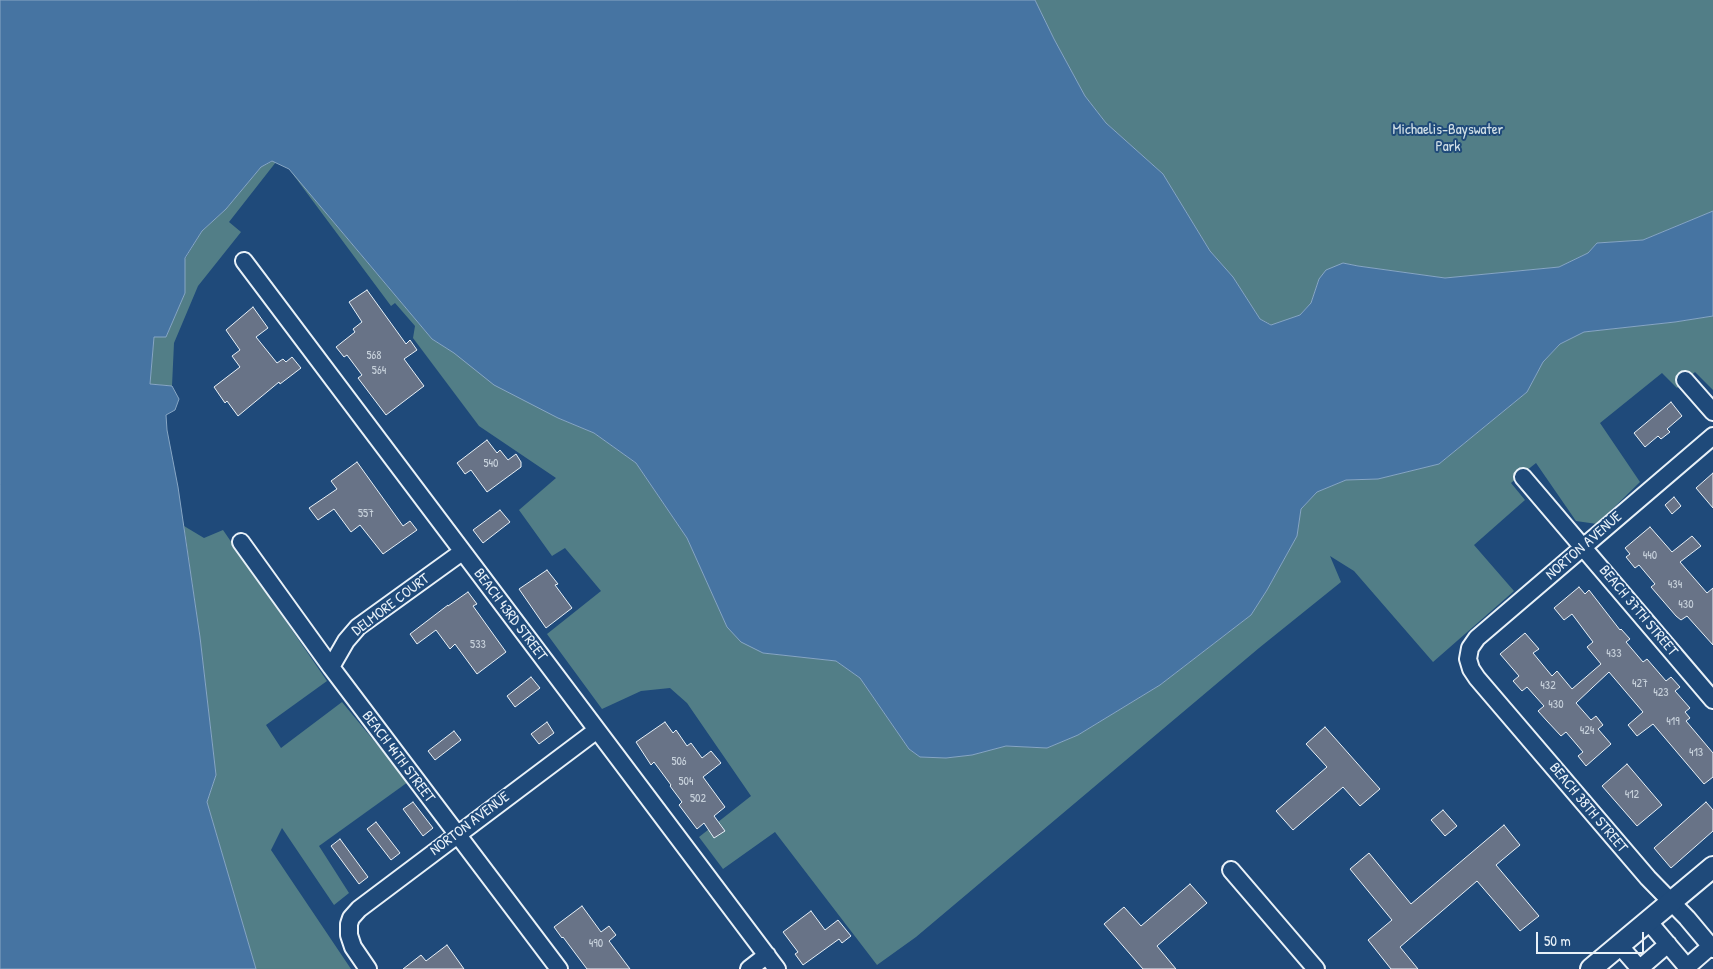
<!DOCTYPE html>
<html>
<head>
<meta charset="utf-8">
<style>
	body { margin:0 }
	#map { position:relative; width:1713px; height:969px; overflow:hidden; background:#1f4a7a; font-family:"Patrick Hand",sans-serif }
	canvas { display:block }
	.scale { position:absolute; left:1536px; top:932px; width:108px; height:22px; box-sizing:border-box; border:2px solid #e8f1f8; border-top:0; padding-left:6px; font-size:15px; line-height:18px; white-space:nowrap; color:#e8f1f8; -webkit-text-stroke:4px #1f4a7a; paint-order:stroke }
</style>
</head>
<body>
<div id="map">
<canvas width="1713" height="969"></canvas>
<div class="scale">50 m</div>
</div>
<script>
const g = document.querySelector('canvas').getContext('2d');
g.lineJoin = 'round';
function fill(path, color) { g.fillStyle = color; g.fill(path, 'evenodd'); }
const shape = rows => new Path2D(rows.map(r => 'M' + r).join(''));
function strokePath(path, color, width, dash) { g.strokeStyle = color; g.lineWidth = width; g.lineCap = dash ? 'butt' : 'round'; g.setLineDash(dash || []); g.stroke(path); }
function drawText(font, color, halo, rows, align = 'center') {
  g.font = font + ' "Patrick Hand",sans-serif'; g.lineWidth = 4; g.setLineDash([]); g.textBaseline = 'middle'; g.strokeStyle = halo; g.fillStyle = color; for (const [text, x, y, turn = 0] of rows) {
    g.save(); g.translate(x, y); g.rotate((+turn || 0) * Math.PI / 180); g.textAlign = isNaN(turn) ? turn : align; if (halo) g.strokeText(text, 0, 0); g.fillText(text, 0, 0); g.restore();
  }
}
fill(shape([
	[1035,0,1713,0,1713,211,1643,240,1597,243,1588,253,1559,267,1445,278,1358,266,1343,263,1319,279,1311,303,1300,315,1272,325,1260,319,1233,277,1210,251,1163,174,1106,123,1085,96,1054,39],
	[273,161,276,162,229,222,241,232,198,286,174,343,172,386,150,384,154,337,166,337,185,293,185,259,202,231,226,209,261,167],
	[289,169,432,339,558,418,594,433,636,463,687,538,727,627,763,653,836,661,860,678,909,749,920,757,946,758,972,755,1006,746,1047,748,1078,735,1160,685,1251,615,1267,590,1297,536,1301,509,1317,492,1346,480,1378,479,1439,464,1527,392,1543,362,1560,344,1584,332,1675,322,1713,316,1713,390,1695,372,1677,388,1662,373,1600,423,1640,482,1597,524,1576,521,1536,463,1511,483,1525,500,1474,545,1514,591,1433,662,1354,571,1330,556,1341,582,1259,648,916,937,877,965,775,832,723,869,699,837,751,796,687,703,670,688,641,691,602,709,547,634,601,591,565,548,552,556,519,510,556,478,479,426,413,338,415,326,395,303,391,306],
	[184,526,204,538,223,530,327,681,266,725,281,748,342,702,408,782,319,846,349,893,334,905,282,828,271,850,351,969,256,969,207,802,216,775,200,637]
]), '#527e87');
const water = shape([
	[0,0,1035,0,1054,39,1085,96,1106,123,1163,174,1210,251,1233,277,1260,319,1271,325,1300,315,1311,303,1319,279,1326,270,1343,263,1358,266,1445,278,1559,267,1588,253,1597,243,1643,240,1713,211,1713,316,1675,322,1584,332,1560,344,1543,362,1527,392,1439,464,1378,479,1346,480,1317,492,1301,509,1297,536,1267,590,1251,615,1160,685,1078,735,1047,748,1006,746,972,755,946,758,920,757,909,749,860,678,836,661,763,653,741,642,727,627,687,538,636,463,594,433,558,418,494,385,454,353,432,339,289,169,272,161,261,167,226,209,202,231,185,258,185,293,166,337,154,337,150,384,172,386,179,399,175,410,166,415,167,430,178,487,200,637,216,775,207,802,256,969,0,969,0,0]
]);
fill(water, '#4674a2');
strokePath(water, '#87a6c4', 1);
const building = shape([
	[367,290,406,344,410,340,417,350,404,359,424,386,386,415,358,378,362,375,347,355,344,357,336,347,355,332,353,329,362,322,349,302,367,290],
	[253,307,268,328,256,337,277,363,283,359,286,362,292,357,301,368,280,384,279,382,238,416,227,401,225,403,214,387,240,367,232,356,240,350,226,330,253,307],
	[1671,402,1682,416,1667,429,1670,432,1661,439,1658,436,1645,447,1634,433,1671,402],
	[487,440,497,453,500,450,508,460,516,454,521,462,521,467,487,492,471,470,465,474,457,463,487,440],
	[357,462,403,526,410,521,417,530,383,554,360,525,351,532,334,509,318,520,309,508,337,489,331,481,357,462],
	[1713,473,1713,508,1696,488,1713,473],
	[1674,497,1681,506,1672,514,1665,505,1674,497],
	[500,510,510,522,483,543,473,530,500,510],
	[1650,527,1672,552,1692,536,1701,546,1680,562,1707,593,1713,588,1713,645,1687,616,1681,620,1676,616,1651,587,1655,584,1639,565,1635,568,1626,557,1630,554,1625,548,1650,527],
	[547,570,558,584,555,585,572,608,546,628,519,589,547,570],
	[1579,587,1585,594,1589,590,1620,630,1621,629,1630,639,1626,642,1643,662,1647,659,1666,681,1671,677,1680,687,1675,691,1690,708,1685,712,1690,718,1686,721,1713,753,1713,777,1704,784,1653,724,1637,736,1628,725,1643,712,1609,672,1576,703,1591,720,1596,716,1603,725,1598,729,1611,744,1586,766,1578,756,1583,752,1566,732,1561,736,1547,721,1538,711,1544,706,1527,687,1522,691,1513,681,1519,676,1500,654,1525,633,1539,649,1533,653,1552,676,1557,671,1572,689,1601,664,1587,647,1593,642,1572,614,1564,620,1554,608,1579,587],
	[468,592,477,604,473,606,506,652,477,674,455,644,450,649,436,630,417,644,410,634,448,605,448,606,468,592],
	[531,677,540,688,515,707,507,696,531,677],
	[547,722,554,733,539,744,531,734,547,722],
	[665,722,673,733,676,730,687,746,691,743,702,758,711,751,721,763,703,777,725,807,714,816,725,831,714,838,704,823,697,829,679,805,682,802,670,786,671,785,654,762,651,765,636,742,665,722],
	[1325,727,1380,789,1360,806,1343,787,1293,830,1276,811,1327,767,1306,744,1325,727],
	[454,731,461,740,435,760,428,751,454,731],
	[1627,764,1662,805,1637,826,1602,786,1627,764],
	[413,802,433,828,423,836,403,809,413,802],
	[1706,802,1713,810,1713,831,1671,868,1654,848,1706,802],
	[1443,810,1457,826,1445,836,1431,820,1443,810],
	[376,822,400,853,391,860,367,829,376,822],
	[1504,825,1520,845,1496,865,1539,916,1520,931,1477,881,1400,947,1418,969,1391,969,1368,940,1392,920,1350,869,1369,853,1411,904,1504,825],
	[340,839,368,877,359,884,331,846,340,839],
	[1190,884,1207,903,1157,946,1176,969,1143,969,1104,924,1124,907,1141,926,1190,884],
	[582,906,601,932,609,926,616,935,609,941,630,969,587,969,563,937,562,938,554,927,582,906],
	[811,911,825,930,838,920,851,936,842,943,839,939,803,965,795,954,798,952,783,932,811,911],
	[447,945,464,969,403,969,421,955,426,961,447,945]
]);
fill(building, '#687387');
strokePath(building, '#e8f1f8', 1);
const minor = shape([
	[244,261,777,969],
	[1685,380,1713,412],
	[1713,436,1477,638,1470,648,1468,659,1471,669,1477,678,1648,878,1687,918,1713,949],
	[1523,477,1713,700],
	[241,542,331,667,559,969],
	[331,667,346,641,358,627,462,552],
	[1231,870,1316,969],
	[1648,921,1687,967,1711,946],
	[1619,945,1640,969],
	[368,969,353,947,349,935,349,924,351,918,359,909,597,730],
	[749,969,767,955],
	[1639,969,1668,944]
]);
const major = shape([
	[1591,969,1713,867]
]);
strokePath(minor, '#e8f1f8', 20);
strokePath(major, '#e8f1f8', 24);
strokePath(minor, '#1f4a7a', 16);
strokePath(major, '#1f4a7a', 20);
drawText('12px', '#c8d2dc', null, [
	["568",374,356],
	["564",379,371],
	["540",491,464],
	["557",366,514],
	["440",1650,556],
	["434",1675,585],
	["430",1686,605],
	["533",478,645],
	["433",1614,654],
	["427",1640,684],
	["432",1548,686],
	["423",1661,693],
	["430",1556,705],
	["419",1673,722],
	["424",1587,731],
	["413",1696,753],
	["506",679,762],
	["504",686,782],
	["412",1632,795],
	["502",698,799],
	["490",596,944]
]);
drawText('15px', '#d2e0e7', '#1f4a7a', [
	["Michaelis-Bayswater",1448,130],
	["Park",1448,147]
]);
drawText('15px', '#e8f1f8', '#1f4a7a', [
	["NORTON AVENUE",1584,546,-41],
	["DELMORE COURT",391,605,-37],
	["BEACH 37TH STREET",1638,611,50],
	["BEACH 43RD STREET",510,615,53],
	["BEACH 44TH STREET",398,757,53],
	["BEACH 38TH STREET",1588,808,50],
	["NORTON AVENUE",470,824,-37]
]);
</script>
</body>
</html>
